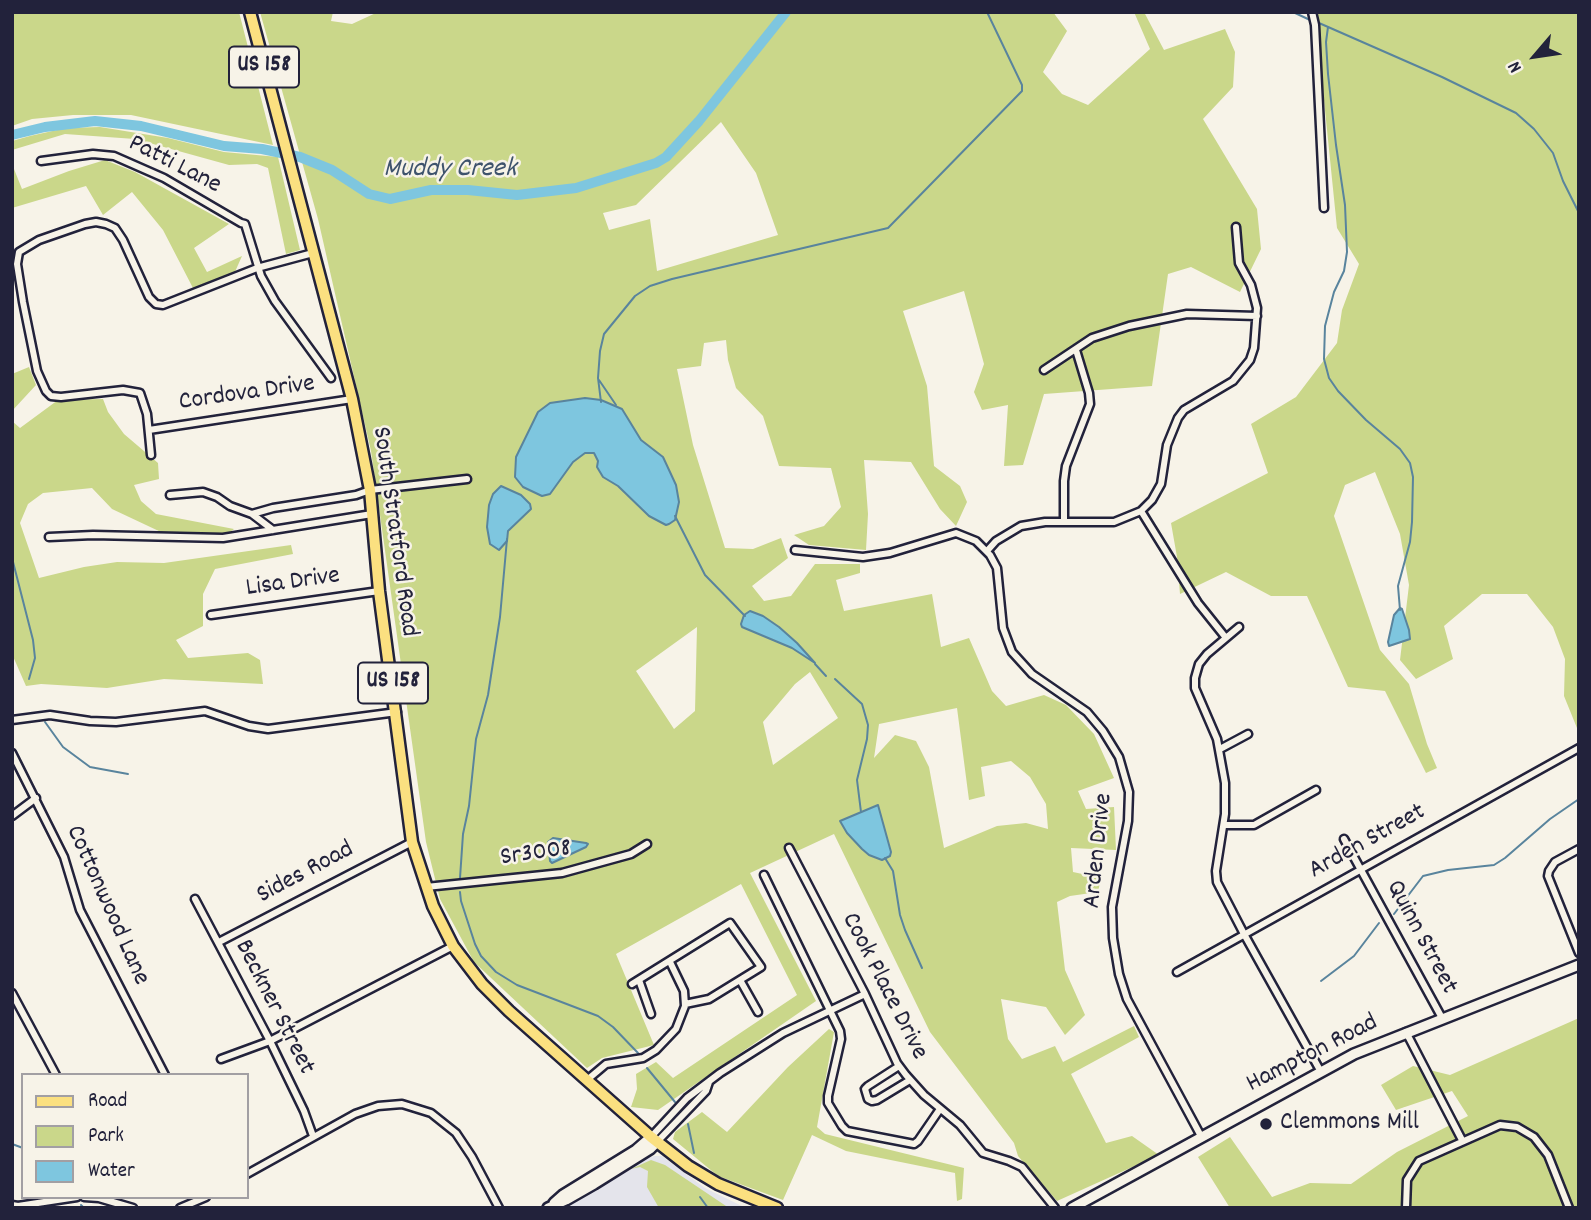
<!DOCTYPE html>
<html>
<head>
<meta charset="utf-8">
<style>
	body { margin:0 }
	#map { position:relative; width:1591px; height:1220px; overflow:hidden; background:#f7f3e8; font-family:Dekko,sans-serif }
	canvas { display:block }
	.frame { position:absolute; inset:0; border:14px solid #22223b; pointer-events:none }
	.legend { position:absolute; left:21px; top:1073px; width:228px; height:126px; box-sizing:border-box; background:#f7f3e8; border:2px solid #a29fa3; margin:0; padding:9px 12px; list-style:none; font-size:21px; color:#22223b }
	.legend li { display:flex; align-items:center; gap:14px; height:35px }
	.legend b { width:35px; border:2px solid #a29fa3 }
	.north { position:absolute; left:1500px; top:21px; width:70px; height:70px; -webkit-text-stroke:5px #f7f3e8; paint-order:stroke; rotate:241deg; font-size:19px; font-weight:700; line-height:28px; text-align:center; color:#22223b }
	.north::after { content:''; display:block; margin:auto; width:24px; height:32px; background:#22223b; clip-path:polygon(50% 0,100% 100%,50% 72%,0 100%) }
</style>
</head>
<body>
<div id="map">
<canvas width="1591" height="1220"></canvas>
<div class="frame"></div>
<ul class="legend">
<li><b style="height:9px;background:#fbe080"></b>Road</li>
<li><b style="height:19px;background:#cad78a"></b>Park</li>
<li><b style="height:19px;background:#7ec6df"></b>Water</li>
</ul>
<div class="north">N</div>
</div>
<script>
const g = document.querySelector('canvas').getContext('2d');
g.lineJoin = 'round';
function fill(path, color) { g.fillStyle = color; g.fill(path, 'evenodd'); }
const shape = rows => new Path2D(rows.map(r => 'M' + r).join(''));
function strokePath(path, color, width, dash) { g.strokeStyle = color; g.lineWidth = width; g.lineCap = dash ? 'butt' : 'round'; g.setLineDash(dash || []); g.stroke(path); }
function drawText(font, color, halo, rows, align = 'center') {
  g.font = font + ' Dekko,sans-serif'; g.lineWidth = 5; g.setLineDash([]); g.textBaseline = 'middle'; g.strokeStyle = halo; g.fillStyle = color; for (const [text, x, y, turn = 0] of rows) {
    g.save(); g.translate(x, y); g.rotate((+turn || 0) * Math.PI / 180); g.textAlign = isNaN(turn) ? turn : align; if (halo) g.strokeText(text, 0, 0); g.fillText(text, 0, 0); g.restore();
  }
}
fill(shape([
	[654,1156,662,1156,705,1188,746,1208,568,1208,566,1204,643,1160]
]), '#e4e4eb');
fill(shape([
	[12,12,239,12,273,145,131,115,73,115,32,119,12,126],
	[260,12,333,12,331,21,352,24,378,12,1053,12,1067,31,1043,72,1062,94,1088,105,1150,49,1134,12,1144,12,1164,50,1225,29,1235,52,1233,87,1203,119,1257,209,1261,249,1240,292,1191,267,1168,274,1152,386,1044,394,1023,465,1004,466,1008,405,982,410,974,392,984,364,964,291,903,311,927,386,934,466,960,486,967,502,956,526,940,509,911,462,864,460,868,514,866,550,809,545,794,535,824,526,841,507,831,468,779,466,763,416,736,388,728,360,726,340,704,343,701,366,677,369,693,445,725,548,753,549,781,538,788,558,752,586,764,601,791,596,815,564,860,564,860,573,836,580,844,611,932,594,941,647,969,638,992,691,1006,706,1044,695,1066,705,1094,734,1114,778,1078,791,1086,809,1114,807,1116,850,1071,848,1073,872,1101,878,1098,892,1070,896,1057,902,1065,970,1085,1015,1065,1035,1046,1007,1001,999,1008,1039,1022,1059,1055,1046,1063,1062,1134,1026,1139,1037,1071,1074,1106,1143,1132,1136,1159,1155,1057,1201,1018,1156,1014,1143,930,1032,834,834,750,873,816,1001,658,1110,631,1107,637,1089,636,1074,656,1062,673,1078,797,995,741,884,616,954,654,1045,602,1058,587,1068,474,962,440,899,426,842,371,451,318,219],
	[721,122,756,173,778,235,657,271,650,219,609,230,603,213,636,205],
	[697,627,695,711,674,729,636,671],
	[810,672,838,718,773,765,763,722,795,684],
	[957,708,969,800,985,796,981,767,1011,761,1030,777,1046,804,1048,829,1026,823,997,826,944,848,929,767,916,741,895,735,874,758,879,724],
	[1315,12,1579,12,1579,733,1564,696,1565,659,1553,627,1527,594,1482,594,1444,626,1453,659,1416,679,1400,660,1409,585,1400,534,1375,472,1345,485,1334,516,1380,650,1409,684,1427,744,1437,768,1426,773,1385,691,1348,687,1307,596,1271,596,1226,572,1180,594,1177,557,1171,523,1268,473,1251,424,1296,397,1337,343,1342,310,1359,264,1337,228],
	[100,127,168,138,224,152,278,157,300,250,286,254,268,168,257,164,229,165,135,139,65,134,12,150,12,141,30,136,66,128],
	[105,160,135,172,229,224,194,248,207,272,242,256,234,274,194,290,163,230,132,192,103,215,86,186,12,208,12,170,14,169,22,189,69,171],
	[29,367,36,385,12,411,12,374],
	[103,399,108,412,124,434,158,463,159,479,134,485,141,501,156,514,234,529,229,533,202,535,163,533,112,509,92,488,43,493,28,504,20,523,39,578,84,567,117,562,164,563,291,545,293,554,215,569,203,594,203,626,176,640,188,658,248,653,260,660,263,684,164,679,107,688,41,684,26,686,12,654,12,421,20,428,58,400],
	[1579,1018,1579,1208,1230,1208,1198,1157,1230,1137,1272,1197,1310,1183,1351,1184,1397,1152,1468,1116,1452,1091,1396,1110,1381,1085,1413,1066,1450,1075],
	[829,1029,834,1032,817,1127,825,1134,964,1168,962,1199,957,1201,955,1173,846,1151,812,1135,783,1200,718,1176,673,1139,675,1132,702,1112,727,1132,788,1067],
	[651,1160,665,1165,729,1208,659,1208,647,1187,648,1171,640,1167,631,1169]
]), '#cad78a');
const water = shape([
	[585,398,601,400,622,409,641,440,663,457,676,485,679,502,675,520,669,524,666,525,649,516,618,486,603,477,597,467,598,461,594,453,585,453,573,462,550,494,542,496,523,487,515,477,516,457,538,412,550,403,585,398],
	[501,486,521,495,530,504,531,509,508,531,507,541,499,550,490,544,487,527,489,505,493,494,501,486],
	[1400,608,1402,609,1409,630,1410,639,1389,646,1388,642,1394,615,1400,608],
	[750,611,763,616,779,627,797,643,815,663,792,648,742,627,741,624,744,615,750,611],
	[878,805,891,852,890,856,882,860,869,855,862,849,847,833,840,821,878,805],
	[553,838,586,843,588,844,586,847,552,863,550,861,548,842,553,838]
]);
fill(water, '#7ec6df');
strokePath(water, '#59849d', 2);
strokePath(shape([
	[1293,12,1310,20],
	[1319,23,1442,77,1516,113,1534,129,1553,153,1563,181,1579,213],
	[1328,27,1326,42,1328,74,1336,145,1345,205,1347,252,1344,271,1334,292,1325,326,1324,359,1329,378,1338,391,1366,420,1400,449,1410,463,1413,477,1412,522,1410,542,1398,586,1400,610],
	[599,380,616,405],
	[601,402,598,378,600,351,604,334,635,296,650,286,672,279,888,228,1022,91,1022,85,987,12],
	[675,516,705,575,745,616],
	[12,558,33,640,35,658,29,679],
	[815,664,826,676],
	[835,679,862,704,868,725,867,739,857,780,861,812],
	[45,722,63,747,90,767,128,774],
	[885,858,893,871,900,915,905,930,922,968],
	[460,878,463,834,469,806,476,739,488,695,500,617,507,539],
	[460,892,461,901,475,944,481,956,496,972,517,985,598,1016,613,1027,638,1053],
	[1394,914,1423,876,1448,870,1494,865,1505,858,1550,819,1579,799],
	[1321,981,1354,956,1379,923],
	[647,1068,675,1102],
	[688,1124,694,1153],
	[12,1144,23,1148],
	[700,1197,708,1208],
	[81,1205,84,1208]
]), '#59849d', 2);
strokePath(shape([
	[12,135,45,127,95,121,141,126,224,146,262,149,300,157,332,170,369,194,390,199,431,190,468,190,517,195,576,188,656,163,666,157,699,121,786,12]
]), '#7ec6df', 10);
const minor = shape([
	[1312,12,1315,25,1324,208],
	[41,161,93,154,114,156,164,178,241,223,245,224,261,276,275,301,331,378],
	[1044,370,1092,338,1129,326,1187,314,1257,316],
	[149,430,352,399],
	[151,455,147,414,140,393,123,390,61,397,51,396,46,391,37,371,23,302,17,264,19,252,39,240,85,224,96,222,106,224,115,228,123,240,149,297,156,304,163,305,257,268,313,253],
	[170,495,203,492,217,497,230,506,252,514,273,530],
	[1141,511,1198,603,1226,638],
	[252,514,273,508,356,495,370,490,467,479],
	[1064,522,1064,481,1066,466,1090,404,1089,393,1076,350],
	[49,537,93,535,223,538,372,514],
	[795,550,863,557,890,553,956,533,976,541,990,555,997,568,1003,628,1012,652,1032,674,1087,712,1103,731,1119,757,1129,792,1128,821,1112,907,1113,938,1119,974,1127,999,1202,1138],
	[987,551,996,541,1021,526,1045,522,1114,522,1141,511,1152,500,1161,484,1167,445,1178,418,1184,410,1233,381,1250,360,1254,348,1257,308,1251,285,1239,263,1236,227],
	[211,615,379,591],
	[1239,627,1207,654,1199,664,1195,678,1195,688,1217,739,1225,783,1225,814,1216,871,1217,882,1244,934,1321,1072],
	[12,720,50,715,90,721,116,722,205,711,249,726,268,729,397,712],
	[1220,749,1248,734],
	[12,753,64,857,80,910,165,1075],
	[12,816,36,798],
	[1224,825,1254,825,1316,790],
	[1344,839,1442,1018],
	[789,848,865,994,897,1063,906,1075,924,1095,960,1125,983,1153,1009,1161,1022,1167,1055,1208],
	[1579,849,1555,862,1549,871,1548,876,1579,953],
	[764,875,840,1031,841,1039,828,1096,828,1103,842,1126,847,1131,914,1144,918,1141,940,1109],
	[426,887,562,873,631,854,647,844],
	[195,899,270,1041,304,1111,313,1136],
	[219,942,412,842],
	[1177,972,1579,748],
	[639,980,651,1014],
	[740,980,758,1012],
	[632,984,730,923,761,967,709,999,685,1004],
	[12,993,56,1075],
	[1406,1032,1462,1140],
	[221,1059,270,1041,453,946],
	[899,1066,868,1086,865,1089,868,1099,872,1101,877,1100,910,1080],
	[587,1080,606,1064,643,1058,656,1050,676,1029,685,1006,684,991,670,962],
	[651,1137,687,1098,720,1073,783,1033,865,994],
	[657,1142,706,1091,709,1082],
	[247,1174,355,1114,378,1106,402,1104,431,1113,456,1133,472,1157,499,1208],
	[84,1197,99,1198,133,1208],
	[12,1205,18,1206,77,1197],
	[180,1208,206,1197],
	[1406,1208,1407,1180,1419,1161,1500,1125,1517,1127,1534,1137,1548,1155,1569,1208]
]);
const secondary = shape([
	[554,1203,563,1195,636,1150,651,1137],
	[548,1208,566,1200,594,1184,650,1149,657,1142],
	[1072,1208,1354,1054,1579,965]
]);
const primary = shape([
	[250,12,352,399,370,490,379,591,412,842,433,906,453,946,482,984,509,1011,651,1137,688,1166,718,1184,777,1208]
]);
strokePath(minor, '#22223b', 11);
strokePath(secondary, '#22223b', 14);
strokePath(primary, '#22223b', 15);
strokePath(minor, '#f7f3e8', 6);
strokePath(secondary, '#f7f3e8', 9);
strokePath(primary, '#fbe080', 10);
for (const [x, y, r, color] of [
	[1266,1124,7,"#22223b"]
]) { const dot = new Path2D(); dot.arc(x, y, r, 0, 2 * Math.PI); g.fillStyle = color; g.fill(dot); strokePath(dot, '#f7f3e8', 2.5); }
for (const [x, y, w] of [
	[264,67,70],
	[393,683,70]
]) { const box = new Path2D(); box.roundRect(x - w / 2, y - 20.5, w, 41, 5); g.fillStyle = '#f7f3e8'; g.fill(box); strokePath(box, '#22223b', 2); }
drawText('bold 24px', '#22223b', null, [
	["US 158",264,67],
	["US 158",393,683]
]);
drawText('26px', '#22223b', '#f7f3e8', [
	["Patti Lane",174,166,27],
	["Cordova Drive",247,395,-8],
	["South Stratford Road",393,532,82],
	["Lisa Drive",293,584,-8],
	["Arden Street",1368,843,-29],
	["Arden Drive",1100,851,-84],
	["Sr3008",536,855,-8],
	["Sides Road",306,874,-28],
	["Cottonwood Lane",106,906,66],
	["Quinn Street",1420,938,62],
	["Cook Place Drive",883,987,63],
	["Beckner Street",273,1008,63],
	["Hampton Road",1313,1055,-27]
]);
drawText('26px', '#22223b', '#f7f3e8', [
	["Clemmons Mill",1280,1124]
], 'left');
drawText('italic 28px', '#3e536c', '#f7f3e8', [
	["Muddy Creek",450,171]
]);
</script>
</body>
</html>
